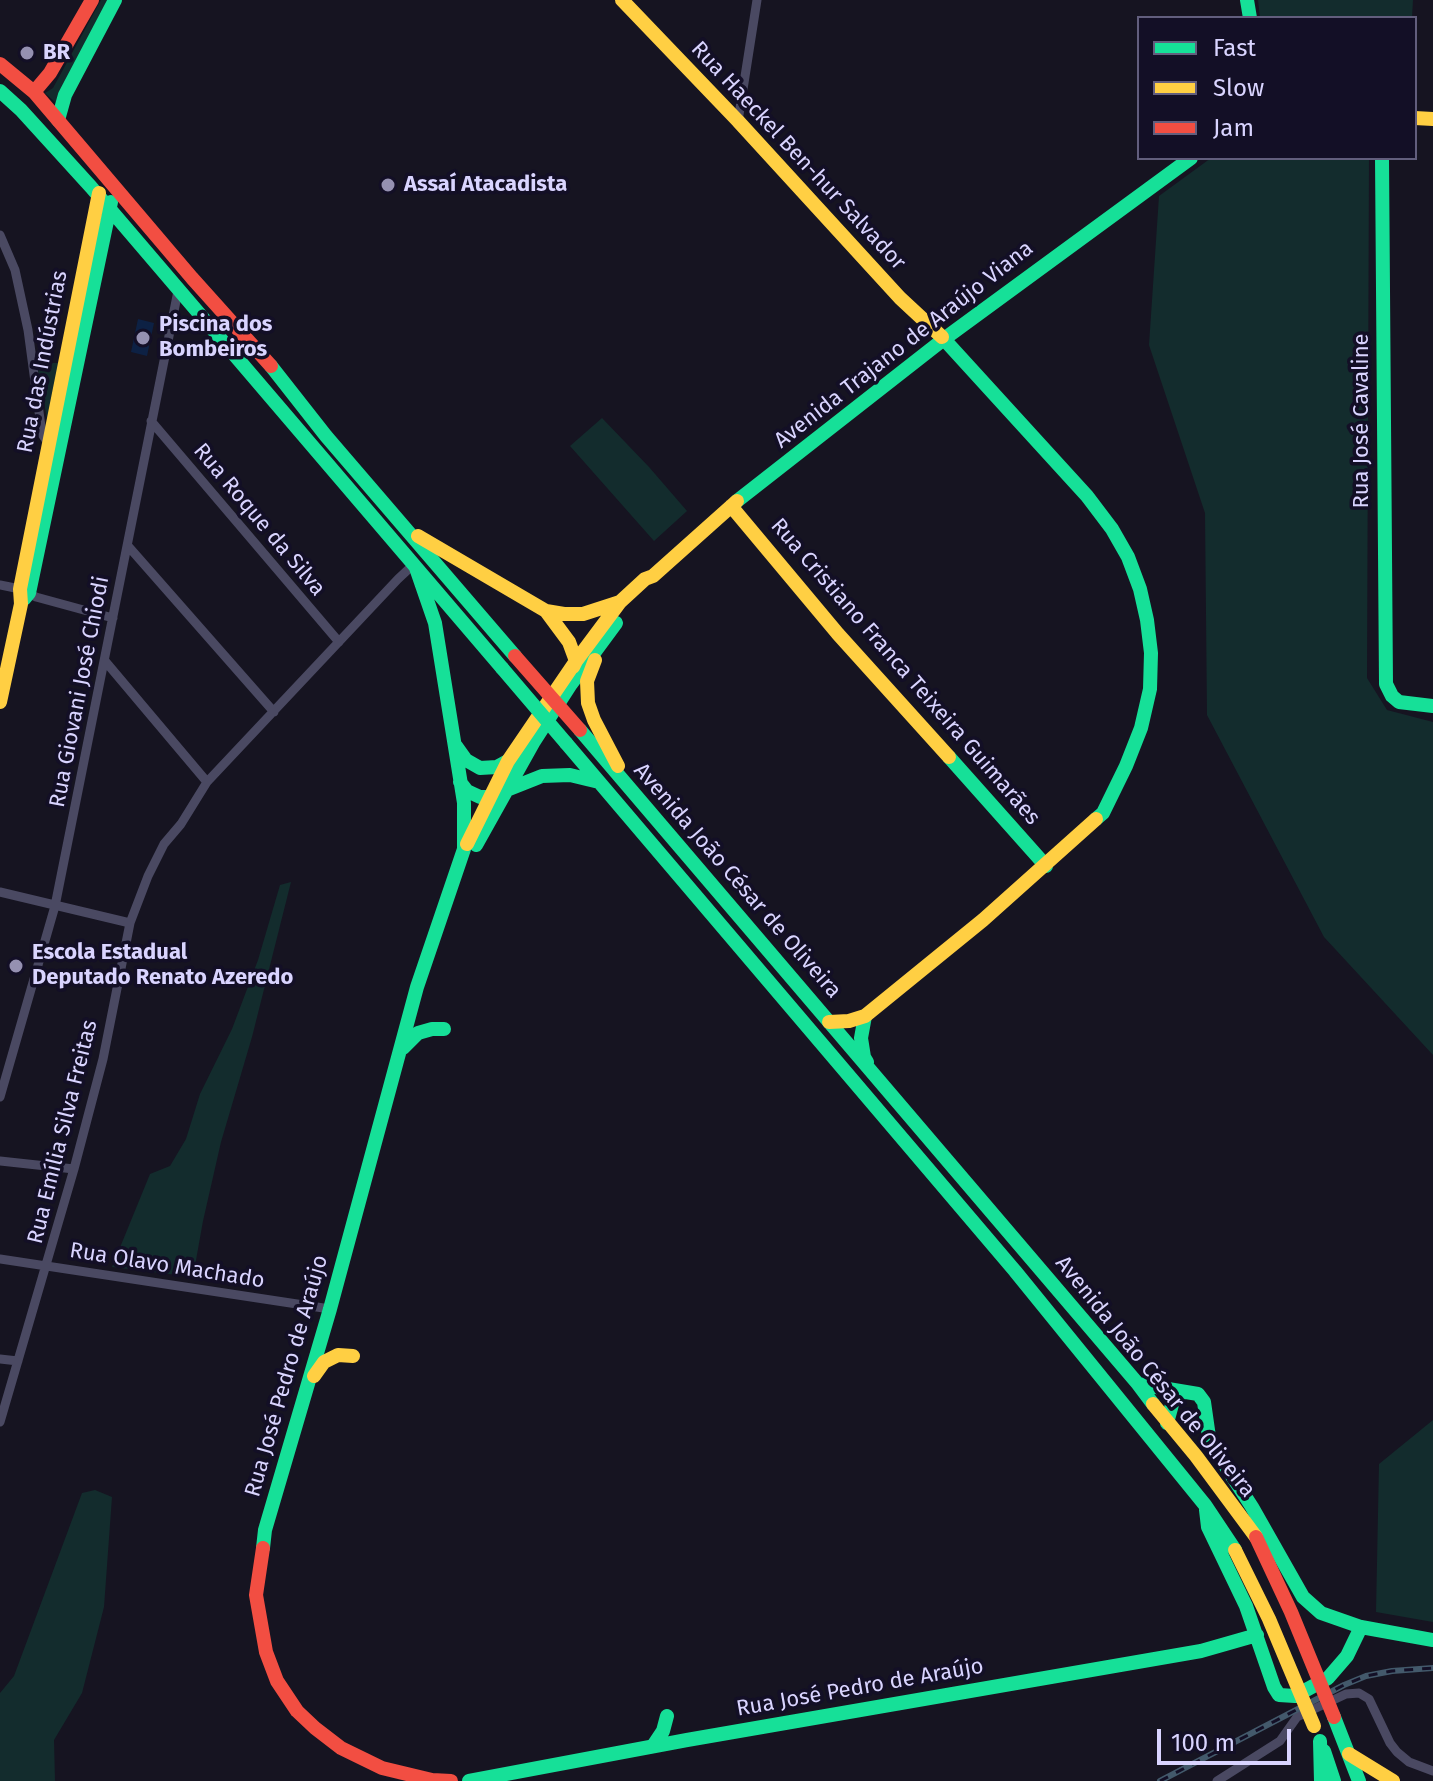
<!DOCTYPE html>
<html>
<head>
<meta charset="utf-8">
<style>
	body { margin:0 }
	#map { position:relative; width:1433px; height:1781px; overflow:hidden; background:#161421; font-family:"Fira Sans",sans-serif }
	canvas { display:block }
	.legend { position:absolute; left:1137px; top:16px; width:280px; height:144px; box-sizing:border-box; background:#130f26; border:2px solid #625e7d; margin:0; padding:10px 14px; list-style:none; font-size:24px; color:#d9d4ff }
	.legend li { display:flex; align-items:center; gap:16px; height:40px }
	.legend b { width:40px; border:2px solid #625e7d }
	.scale { position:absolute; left:1157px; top:1729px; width:134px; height:36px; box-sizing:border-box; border:4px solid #d9d4ff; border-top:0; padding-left:10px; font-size:24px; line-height:28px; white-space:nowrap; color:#d9d4ff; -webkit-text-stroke:6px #130f26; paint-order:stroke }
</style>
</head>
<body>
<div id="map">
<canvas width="1433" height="1781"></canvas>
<ul class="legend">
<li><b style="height:10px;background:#16e098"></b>Fast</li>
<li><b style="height:10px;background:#ffcf43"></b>Slow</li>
<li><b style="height:10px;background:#f24e42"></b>Jam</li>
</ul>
<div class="scale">100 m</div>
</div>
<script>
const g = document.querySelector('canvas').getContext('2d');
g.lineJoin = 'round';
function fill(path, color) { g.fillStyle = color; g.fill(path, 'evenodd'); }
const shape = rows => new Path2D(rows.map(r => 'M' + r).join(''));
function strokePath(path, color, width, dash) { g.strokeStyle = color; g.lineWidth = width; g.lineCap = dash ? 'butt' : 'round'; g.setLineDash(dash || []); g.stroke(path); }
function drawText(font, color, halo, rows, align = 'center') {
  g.font = font + ' "Fira Sans",sans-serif'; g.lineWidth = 7; g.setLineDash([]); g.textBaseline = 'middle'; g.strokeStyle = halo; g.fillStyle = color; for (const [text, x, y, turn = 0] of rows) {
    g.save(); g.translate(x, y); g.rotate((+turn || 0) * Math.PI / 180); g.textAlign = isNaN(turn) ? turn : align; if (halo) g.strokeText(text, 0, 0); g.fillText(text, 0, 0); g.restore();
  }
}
fill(shape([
	[101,0,109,0,56,103,45,93,53,88],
	[1258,0,1413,0,1412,18,1260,18],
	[1211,158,1369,158,1367,678,1387,710,1433,722,1433,1055,1324,937,1207,715,1205,513,1149,345,1159,196],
	[37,363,63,363,49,430],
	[602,418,649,467,687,511,654,541,570,446],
	[291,882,252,1037,221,1142,203,1221,193,1277,112,1267,150,1174,170,1166,186,1139,200,1094,232,1029,258,960,280,885],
	[1433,1420,1433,1622,1376,1612,1379,1464],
	[95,1490,112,1497,104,1607,82,1693,54,1740,55,1781,0,1781,0,1693,14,1676,82,1493]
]), '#132c2d');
fill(shape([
	[138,319,154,323,147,356,131,352]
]), '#0d2144');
strokePath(shape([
	[738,121,757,0],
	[0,235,15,270,28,330,42,434,46,440,50,442],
	[151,421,339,642],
	[128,546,274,712],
	[0,585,20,589,36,597,113,618],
	[105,661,207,782],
	[0,892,130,923],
	[0,1097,55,906,178,291],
	[0,1161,74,1169],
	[0,1259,330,1309],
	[0,1359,18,1361],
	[0,1422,74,1169,103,1059,130,923,148,876,164,844,181,824,207,782,398,579,413,565],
	[1217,1781,1280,1741,1297,1717,1346,1694,1359,1693,1369,1699,1390,1743,1397,1752,1409,1762,1433,1771]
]), '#4a4962', 9);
strokePath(shape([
	[1247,0,1250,18],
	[0,91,21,110,91,187,502,668],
	[58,120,65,95,115,0],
	[1382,158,1386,684,1392,696,1399,702,1433,706],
	[942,337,1087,496,1112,529,1128,557,1140,589,1147,620,1151,653,1150,689,1141,728,1126,766,1103,813,1096,819],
	[271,366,326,436,515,656],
	[737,501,944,339,1191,158],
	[24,599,29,593,111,202],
	[580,730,1138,1384,1153,1404],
	[566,743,1015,1271,1205,1505,1235,1550],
	[456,746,466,760,480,768,497,767,508,761],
	[949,757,1046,866],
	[460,782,467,791,480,797,489,797,542,776,570,775,599,782],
	[476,845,533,743,571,684,616,623],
	[865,1016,861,1038,864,1057,867,1062],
	[403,1048,418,1033,432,1029,444,1029],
	[1138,1384,1198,1394,1204,1402,1209,1437,1212,1445,1252,1507,1303,1597,1321,1613,1361,1627,1433,1640],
	[1167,1423,1173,1401,1177,1395,1184,1392],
	[1206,1510,1208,1527,1246,1606,1274,1687,1279,1695,1295,1696,1328,1678,1347,1656,1361,1627],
	[263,1548,265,1530,330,1309,417,987,464,849,464,803,435,623,416,568],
	[1334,1717,1359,1781],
	[1320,1741,1321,1781],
	[653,1746,663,1731,667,1716],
	[1324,1751,1334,1781],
	[469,1781,687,1740,1201,1651,1257,1635]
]), '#16e098', 14);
strokePath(shape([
	[622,0,738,121,900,298,942,337],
	[1415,118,1433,119],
	[731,506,838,634,949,757],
	[418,536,546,611,564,614,583,614,620,602],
	[546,611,569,642,576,661,573,667],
	[595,660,587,681,588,703,594,720,618,766],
	[0,702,21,604,20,589,99,193],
	[467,844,508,761,576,661,620,602,645,579,653,576,737,501],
	[829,1022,849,1021,865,1016,983,920,1096,819],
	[314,1376,324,1362,338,1355,353,1356],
	[1153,1404,1196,1456,1256,1537],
	[1349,1754,1393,1781]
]), '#ffcf43', 14);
strokePath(shape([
	[0,64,34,92,192,278,271,366],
	[34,92,50,73,92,0],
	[263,1548,256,1595,266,1652,277,1681,297,1711,315,1728,341,1748,382,1768,432,1780,451,1781]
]), '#f24e42', 14);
const rail = shape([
	[1160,1781,1344,1685,1366,1676,1392,1671,1433,1668]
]);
strokePath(rail, '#43596b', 6);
strokePath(rail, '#130f26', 3, [9]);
strokePath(shape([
	[502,668,566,743]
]), '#16e098', 14);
strokePath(shape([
	[1235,1550,1269,1619,1314,1726]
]), '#ffcf43', 14);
strokePath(shape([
	[515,656,580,730],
	[1256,1537,1291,1612,1334,1717]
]), '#f24e42', 14);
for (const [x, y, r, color] of [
	[27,53,8,"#9591b1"],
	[388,185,8,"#9591b1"],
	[143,338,8,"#9591b1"],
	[16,966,8,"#9591b1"]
]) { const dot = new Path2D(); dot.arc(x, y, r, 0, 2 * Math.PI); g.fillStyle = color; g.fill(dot); strokePath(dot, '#130f26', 3); }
drawText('bold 22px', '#d9d4ff', '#130f26', [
	["BR",43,53],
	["Assaí Atacadista",404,185],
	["Piscina dos",159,325],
	["Bombeiros",159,350],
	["Escola Estadual",32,953],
	["Deputado Renato Azeredo",32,978]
], 'left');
drawText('22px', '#d9d4ff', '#130f26', [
	["Rua Haeckel Ben-hur Salvador",798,156,47],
	["Avenida Trajano de Araújo Viana",904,345,-38],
	["Rua das Indústrias",43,362,-79],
	["Rua José Cavaline",1362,421,-90],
	["Rua Roque da Silva",259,520,50],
	["Rua Cristiano Franca Teixeira Guimarães",905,672,49],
	["Rua Giovani José Chiodi",80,692,-79],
	["Avenida João César de Oliveira",737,881,49],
	["Rua Emília Silva Freitas",63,1132,-76],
	["Rua Olavo Machado",167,1266,9],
	["Rua José Pedro de Araújo",287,1376,-74],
	["Avenida João César de Oliveira",1155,1377,51],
	["Rua José Pedro de Araújo",860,1688,-10]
]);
</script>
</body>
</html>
